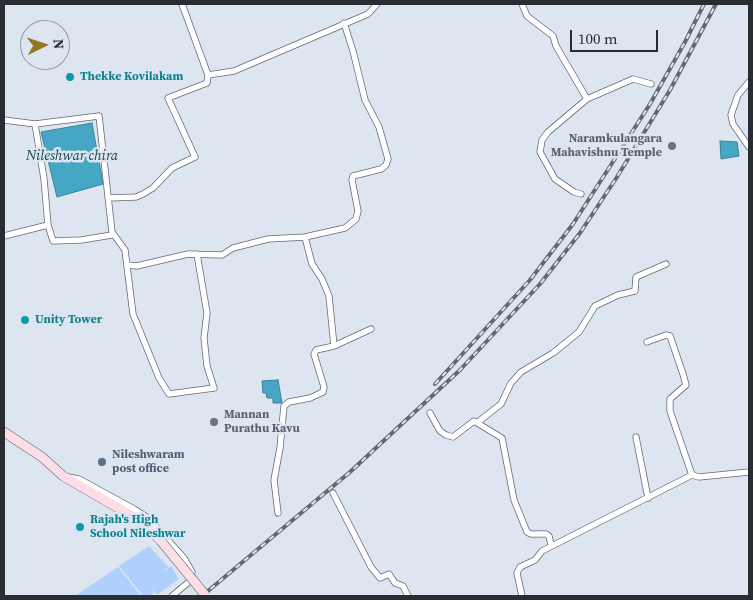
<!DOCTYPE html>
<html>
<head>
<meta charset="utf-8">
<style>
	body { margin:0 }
	#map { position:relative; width:753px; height:600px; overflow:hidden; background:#dde5f0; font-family:"Source Serif 4",serif }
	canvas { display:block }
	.frame { position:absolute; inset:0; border:5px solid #292c30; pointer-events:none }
	.north { position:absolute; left:20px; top:20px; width:50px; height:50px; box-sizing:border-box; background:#dde5f0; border:1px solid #959ba3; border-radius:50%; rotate:86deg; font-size:14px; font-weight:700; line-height:20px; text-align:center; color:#292c30 }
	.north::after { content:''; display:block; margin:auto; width:18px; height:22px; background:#94781f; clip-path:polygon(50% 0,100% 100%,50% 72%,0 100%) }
	.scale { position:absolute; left:570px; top:30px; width:88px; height:22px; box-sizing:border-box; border:2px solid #292c30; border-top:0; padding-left:6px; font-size:15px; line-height:18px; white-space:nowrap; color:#292c30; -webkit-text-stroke:4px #dde5f0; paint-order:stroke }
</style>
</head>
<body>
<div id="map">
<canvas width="753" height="600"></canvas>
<div class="frame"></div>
<div class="north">N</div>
<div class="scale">100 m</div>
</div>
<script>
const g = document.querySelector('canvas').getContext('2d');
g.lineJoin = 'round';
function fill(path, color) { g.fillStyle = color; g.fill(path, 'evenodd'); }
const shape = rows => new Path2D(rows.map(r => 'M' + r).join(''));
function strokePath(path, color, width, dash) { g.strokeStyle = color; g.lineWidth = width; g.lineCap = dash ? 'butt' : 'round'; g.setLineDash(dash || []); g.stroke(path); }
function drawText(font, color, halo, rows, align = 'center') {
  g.font = font + ' "Source Serif 4",serif'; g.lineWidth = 5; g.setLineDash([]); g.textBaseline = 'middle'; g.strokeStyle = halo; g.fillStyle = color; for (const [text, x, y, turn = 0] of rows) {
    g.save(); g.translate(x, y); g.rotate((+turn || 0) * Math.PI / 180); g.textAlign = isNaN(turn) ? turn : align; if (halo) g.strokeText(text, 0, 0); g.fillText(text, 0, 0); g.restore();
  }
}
fill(shape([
	[149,546,168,567,160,574,171,566,179,579,157,595,152,588,154,592,150,596,143,596,119,566],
	[118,567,141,596,75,596]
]), '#afd0fc');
const water = shape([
	[92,123,103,184,57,197,41,132,92,123],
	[720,141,737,142,739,156,721,159,720,141],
	[278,380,282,403,273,403,273,398,267,398,266,393,263,393,262,381,278,380]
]);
fill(water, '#45a7c4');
strokePath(water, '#3d8298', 1);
const street = shape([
	[522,4,527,16,553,36,556,46,587,99,633,79,651,84],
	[208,75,234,71,368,14,377,4],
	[749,82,738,95,731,115,733,124,749,147],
	[4,120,35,124,99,116,112,232,125,250,133,314,159,378,169,394,214,388,207,366,204,338,207,313,197,254],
	[35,124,44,179,48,225],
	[581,194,574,192,555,179,540,152,542,140,548,132,587,99],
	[108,198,136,197,143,194,153,188,172,168,195,157,168,98,207,83,208,75,182,4],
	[4,236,48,225,53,241,81,240,112,235,112,232],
	[305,237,345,228,356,219,358,211,352,180,353,176,381,169,386,165,388,159,379,127,365,100,353,51,344,23],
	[127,265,137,266,188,254,222,255,233,248,268,239,305,237,312,264,322,279,329,296,334,346,316,350,314,354,324,387,323,392,310,398,289,402,284,406,280,448,274,480,278,513],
	[647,342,666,335,670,336,683,374,686,385,670,399,670,411,692,475,699,477,749,472],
	[334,346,371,329],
	[430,413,440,431,446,435,453,437,474,421,502,438,514,500,527,532,531,534,546,534,549,536,551,545],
	[478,422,501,404,511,383,521,372,553,353,579,332,595,306,618,295,635,291,636,277,666,264],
	[636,437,648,498],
	[68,477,79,479,134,509,148,518,184,558,192,572,190,581,172,596],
	[333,493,371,567,380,578,389,574,395,583,403,586,408,596],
	[522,596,517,573,520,567,535,560,542,551,692,475]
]);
const secondary = shape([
	[4,432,42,457,63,476,139,520,161,541]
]);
strokePath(street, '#626972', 7);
strokePath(secondary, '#626972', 10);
strokePath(street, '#fff', 5.5);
strokePath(secondary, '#fddee6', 9);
const rail = shape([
	[435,384,530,280,573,224,650,104,685,42,704,4],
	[202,596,350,472,460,370,540,284,580,233,617,177,670,90,716,4]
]);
strokePath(rail, '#64686e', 4);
strokePath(rail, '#dde5f0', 2, [5.5]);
const secondaryBridge = shape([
	[161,541,206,596]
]);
strokePath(secondaryBridge, '#626972', 10, []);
strokePath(secondaryBridge, '#fddee6', 9);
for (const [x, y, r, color] of [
	[70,77,5,"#0f9aa8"],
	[672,146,5,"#6b7280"],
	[25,320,5,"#0f9aa8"],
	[214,422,5,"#6b7280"],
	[102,462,5,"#5c6f8a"],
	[80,527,5,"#0f9aa8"]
]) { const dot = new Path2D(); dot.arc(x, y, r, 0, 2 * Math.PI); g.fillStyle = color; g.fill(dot); strokePath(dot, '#dde5f0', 2); }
drawText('bold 12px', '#0d838f', '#dde5f0', [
	["Thekke Kovilakam",80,77],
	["Unity Tower",35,320],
	["Rajah's High",90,520],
	["School Nileshwar",90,534]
], 'left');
drawText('bold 12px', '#5b616d', '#dde5f0', [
	["Naramkulangara",662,139],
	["Mahavishnu Temple",662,153],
	["Mannan",224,415,"left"],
	["Purathu Kavu",224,429,"left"]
], 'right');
drawText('bold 12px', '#4e5e75', '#dde5f0', [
	["Nileshwaram",112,455],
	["post office",112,469]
], 'left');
drawText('italic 14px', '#194451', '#dde5f0', [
	["Nileshwar chira",72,156]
]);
</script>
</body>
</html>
